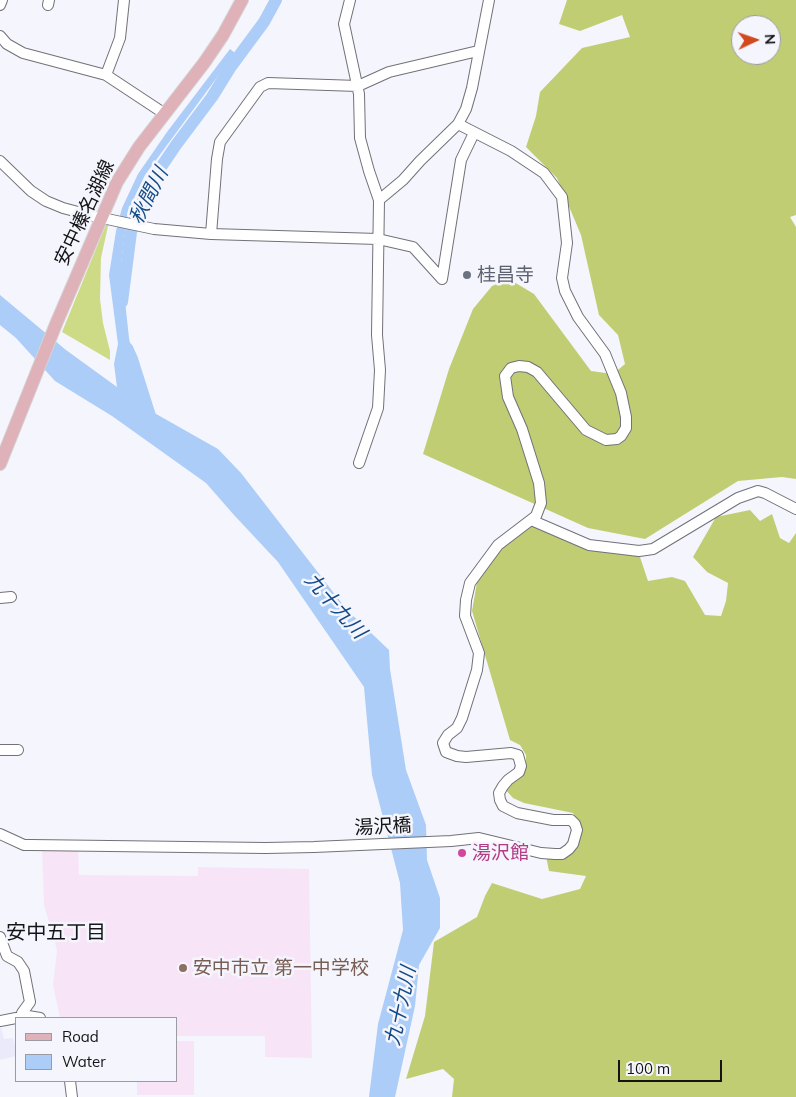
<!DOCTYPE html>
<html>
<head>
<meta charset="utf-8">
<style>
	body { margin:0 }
	#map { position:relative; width:796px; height:1097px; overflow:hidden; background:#f5f5fd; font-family:Mulish,sans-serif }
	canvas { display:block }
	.legend { position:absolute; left:15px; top:1017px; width:162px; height:65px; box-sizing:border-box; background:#f5f5fd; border:1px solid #9b9ba1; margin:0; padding:6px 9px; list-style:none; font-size:15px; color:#141417 }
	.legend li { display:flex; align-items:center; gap:10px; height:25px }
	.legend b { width:25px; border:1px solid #9b9ba1 }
	.north { position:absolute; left:731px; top:15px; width:50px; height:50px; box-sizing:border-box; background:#f5f5fd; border:1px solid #9b9ba1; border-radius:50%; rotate:87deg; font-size:14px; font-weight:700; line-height:20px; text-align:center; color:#141417 }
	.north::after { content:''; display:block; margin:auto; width:18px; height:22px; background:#d1491d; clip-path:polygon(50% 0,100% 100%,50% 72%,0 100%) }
	.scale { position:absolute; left:618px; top:1060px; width:104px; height:22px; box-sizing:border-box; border:2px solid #141417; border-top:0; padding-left:6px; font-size:15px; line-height:18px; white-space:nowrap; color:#141417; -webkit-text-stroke:4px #f5f5fd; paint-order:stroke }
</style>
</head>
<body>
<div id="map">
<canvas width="796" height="1097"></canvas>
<ul class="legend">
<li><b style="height:6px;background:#dfb1b8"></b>Road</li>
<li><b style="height:14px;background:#abcdf7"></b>Water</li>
</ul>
<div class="north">N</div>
<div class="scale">100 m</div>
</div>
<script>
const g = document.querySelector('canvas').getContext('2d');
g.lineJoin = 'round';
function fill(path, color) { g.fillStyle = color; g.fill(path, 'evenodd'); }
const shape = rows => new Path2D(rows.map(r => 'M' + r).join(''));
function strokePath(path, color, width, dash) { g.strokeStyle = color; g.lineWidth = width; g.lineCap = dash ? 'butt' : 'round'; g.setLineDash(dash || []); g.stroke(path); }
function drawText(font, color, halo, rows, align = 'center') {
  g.font = font + ' Mulish,"Noto Sans JP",sans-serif'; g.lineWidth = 5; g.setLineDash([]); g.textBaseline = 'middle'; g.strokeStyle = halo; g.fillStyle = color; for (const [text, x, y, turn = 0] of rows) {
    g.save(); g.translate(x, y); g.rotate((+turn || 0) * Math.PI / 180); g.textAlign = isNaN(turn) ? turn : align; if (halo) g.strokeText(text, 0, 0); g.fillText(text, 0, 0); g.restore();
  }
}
fill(shape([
	[0,1024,4,1039,13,1038,16,1049,16,1056,0,1060]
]), '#ebeafa');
fill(shape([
	[42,847,78,847,79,875,198,876,198,867,309,869,312,1058,265,1057,265,1036,176,1036,176,1018,60,1018,53,985,57,950,44,905],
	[176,1041,194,1041,194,1095,137,1095,137,1081,176,1081]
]), '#f7e5f7');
fill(shape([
	[107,222,111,223,108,226,101,258,100,299,103,323,110,351,110,360,62,332]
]), '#cedb86');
fill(shape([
	[567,0,796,0,796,215,790,217,796,227,796,479,782,477,738,481,645,539,588,528,423,454,449,369,473,309,492,286,509,279,534,294,591,371,613,374,625,364,618,335,599,315,581,235,557,178,526,147,536,116,540,92,582,48,630,37,622,15,580,31,559,24],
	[741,25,771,25,771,55,741,55],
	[750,510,760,521,772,514,780,538,789,543,796,533,796,1097,452,1097,454,1079,443,1069,406,1079,425,1016,434,942,477,917,485,896,492,883,542,899,580,889,586,876,549,871,546,856,569,854,578,844,581,826,573,813,524,803,513,798,505,789,522,772,526,765,526,755,520,745,510,740,472,611,477,582,490,558,527,525,539,524,594,543,639,554,648,581,672,577,685,581,705,615,721,616,726,601,728,583,707,572,693,557,716,517]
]), '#c0cd73');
fill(shape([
	[230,49,235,53,145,175,128,211,121,264,129,338,142,406,218,449,241,473,347,610,389,650,390,669,406,770,426,825,427,860,440,898,440,928,419,965,415,1006,395,1097,369,1097,378,1024,403,930,400,883,372,775,364,687,278,562,234,515,206,483,112,416,55,381,16,338,0,325,0,295,66,350,117,387,114,364,118,344,109,275,116,231,122,208,138,174,167,132]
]), '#abcdf7');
strokePath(shape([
	[122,302,131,232,137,213,157,173,176,145,212,97,230,68,264,22,276,0],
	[127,348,132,359,151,419]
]), '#abcdf7', 12);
const minor = shape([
	[350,0,344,24,359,94,360,138,369,171,379,200,377,335,380,370,378,408,359,463],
	[0,5,2,0],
	[48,5,49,0],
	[0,36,7,44,23,53,106,75,165,114],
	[106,75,120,38,124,0],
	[0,161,31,191,46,201,63,208,93,216,154,229,211,234,378,239,413,247,442,279],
	[379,200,403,180,420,161,458,124,466,109,472,88,489,0],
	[211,234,217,159,220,142,260,87,268,83,358,86,389,72,478,51],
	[442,279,461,160,474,133],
	[531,520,589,545,639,551,653,549,738,498,758,491,765,493,796,509],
	[0,598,11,597],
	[0,750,18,750],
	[0,834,24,845,31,845,266,848,314,847,451,841,479,838,541,853,555,854,562,854,569,849,573,844,577,830,575,824,571,820,553,820,517,813,503,806,500,800,499,793,503,786,508,780,519,772,521,766,518,755,511,753,466,757,457,756,446,752,443,743,448,735,457,728,462,718,477,670,479,653,465,616,466,600,470,583,498,545,536,516,541,503,539,483,522,429,508,397,505,376,511,368,519,366,528,367,537,372,586,430,606,440,617,439,621,436,626,428,626,417,621,393,605,354,578,317,565,291,562,278,567,243,562,197,544,173,511,151,458,124],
	[0,937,7,956,18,962,24,971,30,1002,22,1013,22,1017],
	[18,1018,28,1016,40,1018],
	[0,1021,16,1018],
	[70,1081,72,1097]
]);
const major = shape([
	[0,464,56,324,117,182,139,147,204,63,223,35,242,0]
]);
strokePath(minor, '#727178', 12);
strokePath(major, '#d5d5d5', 14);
strokePath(minor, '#fff', 10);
strokePath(major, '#dfb1b8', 12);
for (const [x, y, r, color] of [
	[467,275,5,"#6b7280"],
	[462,853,5,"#d1479c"],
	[183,968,5,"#8d6e63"]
]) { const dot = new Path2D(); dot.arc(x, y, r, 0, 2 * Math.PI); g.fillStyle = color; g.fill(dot); strokePath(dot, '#f5f5fd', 2); }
drawText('19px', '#141417', '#f5f5fd', [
	["安中榛名湖線",85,213,-65],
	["湯沢橋",383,827,-3]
]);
drawText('19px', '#5b616d', '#f5f5fd', [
	["桂昌寺",477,275]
], 'left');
drawText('19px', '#b23c85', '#f5f5fd', [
	["湯沢館",472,853]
], 'left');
drawText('19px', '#785e54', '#f5f5fd', [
	["安中市立 第一中学校",193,968]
], 'left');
drawText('italic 20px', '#124b88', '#f5f5fd', [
	["秋間川",149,196,-63],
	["九十九川",335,606,48],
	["九十九川",401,1006,-78]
]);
drawText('20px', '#141417', '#f5f5fd', [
	["安中五丁目",56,933]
]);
</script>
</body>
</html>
